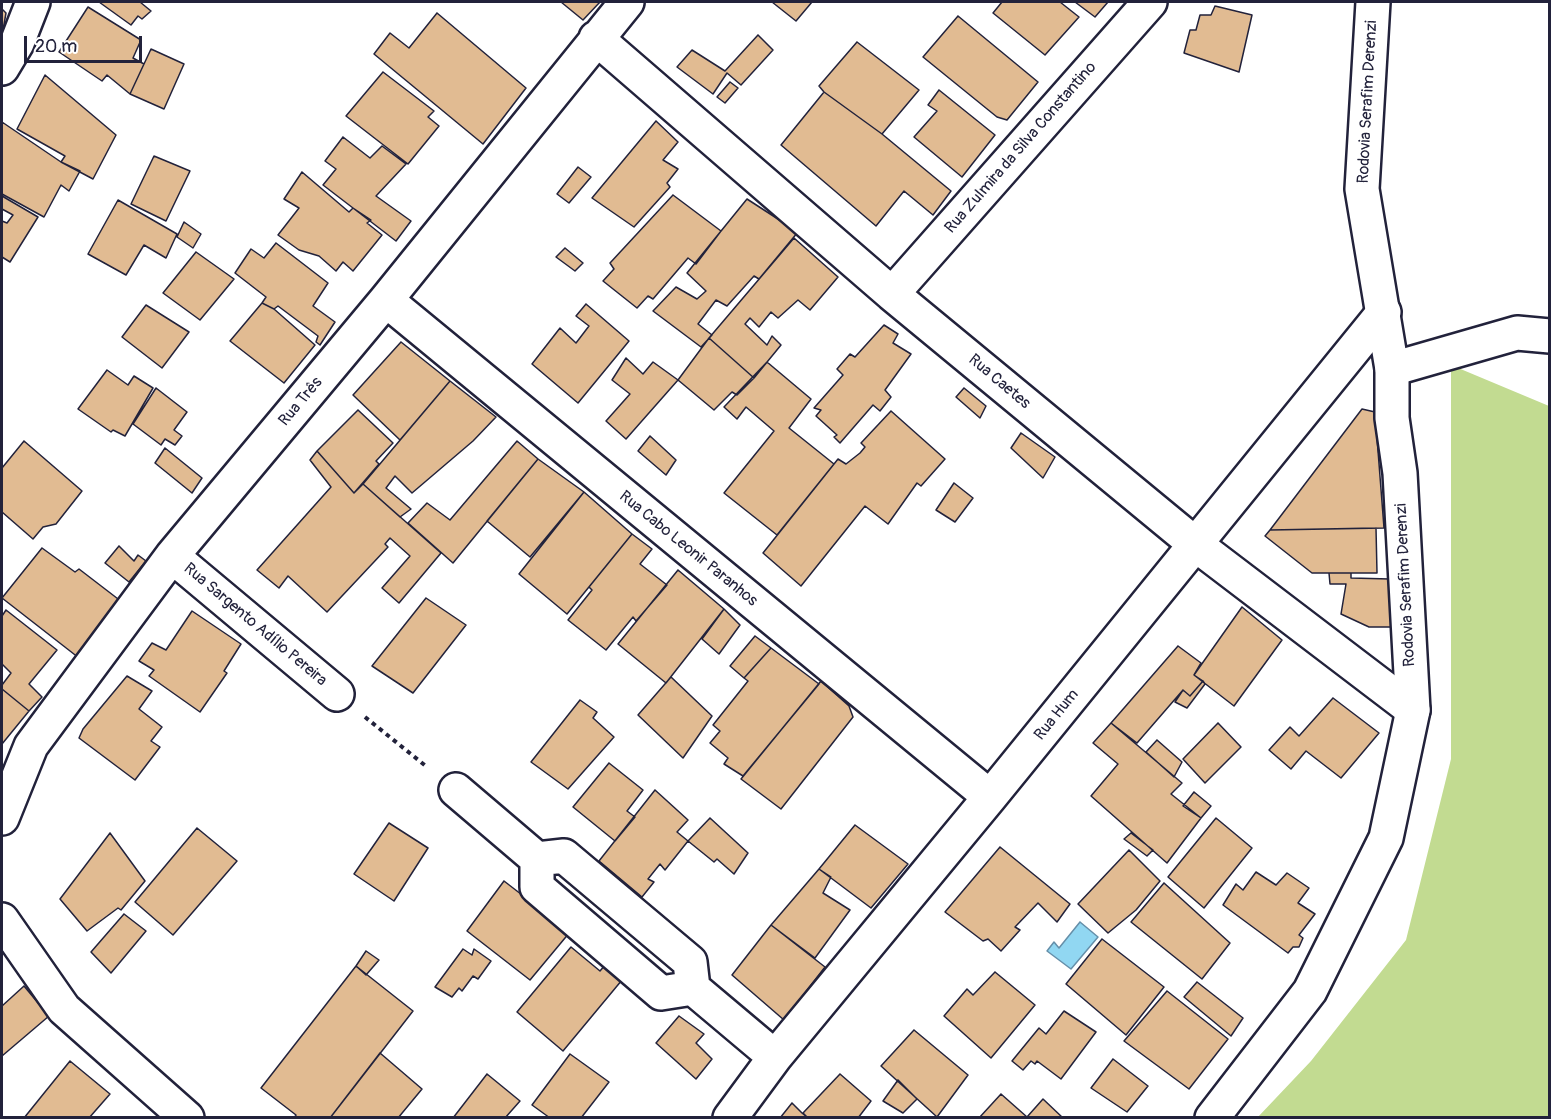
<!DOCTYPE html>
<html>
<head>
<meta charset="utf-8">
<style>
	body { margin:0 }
	#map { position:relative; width:1551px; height:1119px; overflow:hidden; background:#fff; font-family:Pangolin,sans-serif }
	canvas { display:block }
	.frame { position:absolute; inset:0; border:3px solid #22223b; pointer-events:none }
	.scale { position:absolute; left:24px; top:36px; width:118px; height:27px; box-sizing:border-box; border:3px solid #22223b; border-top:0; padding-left:8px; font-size:18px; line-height:21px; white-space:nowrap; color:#22223b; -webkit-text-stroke:4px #fff; paint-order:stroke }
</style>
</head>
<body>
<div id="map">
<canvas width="1551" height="1119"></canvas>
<div class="frame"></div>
<div class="scale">20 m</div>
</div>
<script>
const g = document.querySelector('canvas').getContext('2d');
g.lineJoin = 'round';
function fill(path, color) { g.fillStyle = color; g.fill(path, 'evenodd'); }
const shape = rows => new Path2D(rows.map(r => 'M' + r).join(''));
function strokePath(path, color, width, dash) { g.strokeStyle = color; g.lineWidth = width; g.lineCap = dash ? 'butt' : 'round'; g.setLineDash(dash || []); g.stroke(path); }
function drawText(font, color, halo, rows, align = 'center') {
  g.font = font + ' Pangolin,sans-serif'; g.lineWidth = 4.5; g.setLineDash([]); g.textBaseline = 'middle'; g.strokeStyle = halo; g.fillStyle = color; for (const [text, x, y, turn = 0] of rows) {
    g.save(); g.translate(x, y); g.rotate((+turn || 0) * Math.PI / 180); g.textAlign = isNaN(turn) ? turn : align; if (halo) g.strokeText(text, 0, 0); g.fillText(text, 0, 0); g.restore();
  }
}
fill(shape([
	[1451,365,1549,406,1549,1117,1257,1118,1311,1061,1406,940,1451,759]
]), '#c2db91');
const water = shape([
	[1080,922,1098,937,1071,969,1047,951,1054,942,1059,948,1080,922]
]);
fill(water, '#91d7f2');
strokePath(water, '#658fa9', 1.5);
const building = shape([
	[99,2,140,2,151,11,142,19,138,16,131,25,99,2],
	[561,2,600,2,583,20,561,2],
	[772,2,812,2,796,21,772,2],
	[1002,2,1060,2,1079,17,1045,55,993,13,1002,2],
	[1075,2,1108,2,1095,17,1075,2],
	[1215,6,1252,15,1239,72,1184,53,1190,30,1196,30,1200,15,1211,15,1215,6],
	[88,7,141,40,133,58,144,64,130,94,107,75,102,81,59,52,88,7],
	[2,9,6,13,2,36,2,9],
	[437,13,526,88,483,144,374,54,390,33,409,48,437,13],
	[958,16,1038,82,1007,120,997,117,923,57,958,16],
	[758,35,773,50,741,85,727,73,713,94,677,67,692,50,725,71,758,35],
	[857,42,919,90,882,134,824,92,819,86,857,42],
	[151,49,184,64,164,109,130,94,151,49],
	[383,72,434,111,428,117,439,126,408,164,346,116,383,72],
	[45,75,116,135,93,179,61,162,65,156,17,129,45,75],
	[730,82,738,88,725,103,717,97,730,82],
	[939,90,995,135,962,177,914,137,937,111,928,105,939,90],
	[824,92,882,134,951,191,933,215,904,191,876,226,781,145,824,92],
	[656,121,678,142,663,160,678,169,667,183,670,187,634,227,592,198,656,121],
	[2,122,61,162,80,171,69,191,61,185,44,217,2,194,2,122],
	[343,137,370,158,382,146,406,164,376,196,411,221,396,241,323,185,336,169,325,161,343,137],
	[154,156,190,171,166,221,131,204,154,156],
	[578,167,591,177,569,203,557,194,578,167],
	[302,172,349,212,353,208,371,220,367,223,382,235,353,271,343,262,336,271,319,256,299,250,278,235,299,208,284,199,302,172],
	[673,195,721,231,696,264,688,258,653,299,648,296,637,308,603,281,614,269,610,263,673,195],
	[2,196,38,217,10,262,2,257,2,221,7,223,13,215,2,209,2,196],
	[747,199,798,232,759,279,754,276,727,306,716,300,698,324,712,335,701,347,653,311,676,287,697,299,706,291,687,273,747,199],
	[118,200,177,234,166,258,144,245,126,275,88,254,118,200],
	[184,222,201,234,193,248,177,237,184,222],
	[794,238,838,277,810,310,798,300,778,318,771,312,759,327,750,318,745,324,767,345,772,336,781,345,754,378,709,338,794,238],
	[276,243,328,283,313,306,335,322,320,345,316,342,318,336,278,306,274,309,262,303,266,297,235,273,251,249,264,258,276,243],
	[565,248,583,263,575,271,556,257,565,248],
	[196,252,234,279,200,320,163,293,196,252],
	[262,303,274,309,315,345,284,383,230,341,262,303],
	[586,304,629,341,578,403,532,364,560,328,576,343,589,326,576,316,586,304],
	[146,305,189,332,162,368,122,337,146,305],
	[884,325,898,334,893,343,911,354,885,390,891,397,880,411,873,405,840,443,834,437,837,435,816,416,821,410,814,408,843,375,837,369,850,354,855,357,884,325],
	[709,338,754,378,737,395,732,392,714,410,678,380,709,338],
	[401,342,450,381,400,440,353,395,401,342],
	[626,358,643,374,653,362,678,380,626,439,606,421,630,394,612,380,626,358],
	[767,362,811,399,789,428,834,464,777,535,724,493,774,431,746,407,737,419,724,407,767,362],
	[107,370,128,385,134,376,153,388,125,436,113,430,111,432,78,409,107,370],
	[450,381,496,417,473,441,412,493,395,476,386,488,411,509,400,517,363,484,450,381],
	[156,388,187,412,174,430,182,436,175,445,165,439,161,445,133,424,156,388],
	[964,388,986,406,980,418,956,397,964,388],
	[1362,409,1375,412,1384,528,1270,530,1362,409],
	[358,410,393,443,376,461,379,464,354,493,317,451,358,410],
	[891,411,945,459,921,486,917,483,888,524,865,506,801,586,763,553,838,459,846,464,860,453,865,447,861,443,891,411],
	[1021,433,1055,457,1043,478,1011,448,1021,433],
	[650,436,676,460,666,475,638,451,650,436],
	[24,441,82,491,56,524,43,527,33,539,2,512,2,468,24,441],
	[517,441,538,459,453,563,408,523,427,503,450,520,517,441],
	[165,448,202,478,192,493,155,463,165,448],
	[317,451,354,493,363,484,441,553,399,603,382,588,410,556,390,538,385,544,388,547,327,612,288,576,279,588,257,570,331,487,310,460,317,451],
	[538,459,584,492,530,557,487,521,538,459],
	[954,483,973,498,955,522,936,510,954,483],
	[584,492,632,534,567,614,519,574,584,492],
	[1376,528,1377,573,1312,573,1265,536,1270,530,1376,528],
	[632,534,652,549,640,564,667,585,636,621,633,617,606,650,568,620,592,590,589,587,632,534],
	[119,546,134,561,138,555,146,561,129,582,105,563,119,546],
	[42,548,75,572,79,569,122,602,79,658,2,598,42,548],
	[678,570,724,609,666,683,618,644,678,570],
	[1329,573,1351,573,1351,578,1390,579,1392,627,1369,627,1341,614,1346,584,1330,584,1329,573],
	[426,598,466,625,413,693,372,666,426,598],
	[1242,607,1282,640,1234,706,1194,675,1242,607],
	[724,609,740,625,719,654,702,639,724,609],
	[6,610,57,650,29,684,42,697,29,711,2,689,2,685,11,673,2,664,2,616,6,610],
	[192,611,241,644,224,671,227,673,200,712,149,676,154,670,139,661,152,643,166,650,192,611],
	[755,636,771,648,744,678,730,666,755,636],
	[1178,646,1201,663,1194,675,1203,681,1190,696,1183,690,1137,743,1111,723,1178,646],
	[771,648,819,684,743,776,724,764,728,758,710,743,720,731,713,725,748,681,744,678,771,648],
	[127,676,152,691,139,709,162,727,151,741,160,747,135,780,79,738,83,729,127,676],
	[671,677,712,716,683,758,638,715,671,677],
	[821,681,849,706,853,717,781,809,741,779,821,681],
	[1203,681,1205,684,1187,708,1175,702,1183,690,1190,696,1203,681],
	[2,689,29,711,2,744,2,689],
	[1333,698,1379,733,1341,778,1306,751,1291,769,1269,750,1290,727,1299,736,1333,698],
	[580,700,597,712,593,718,614,737,568,789,531,762,580,700],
	[1111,723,1182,783,1171,794,1201,818,1167,863,1091,796,1118,764,1093,743,1111,723],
	[1218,723,1241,747,1205,783,1183,759,1218,723],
	[1157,740,1182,762,1174,777,1146,752,1157,740],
	[609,763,643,790,627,811,635,817,615,841,573,807,609,763],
	[655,790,688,820,677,832,688,841,665,870,660,864,648,879,654,882,642,897,599,861,655,790],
	[1194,792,1211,806,1201,818,1183,806,1194,792],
	[710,818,748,853,734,874,717,859,714,862,688,841,710,818],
	[1216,818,1252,848,1204,908,1168,877,1216,818],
	[389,823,428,848,394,901,354,874,389,823],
	[855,825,908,864,871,908,819,869,855,825],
	[197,828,237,861,173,935,135,902,197,828],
	[110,833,145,881,121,910,118,908,87,931,60,899,110,833],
	[1131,833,1153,850,1147,856,1124,839,1131,833],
	[1000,847,1070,904,1057,922,1038,903,1015,927,1020,930,1001,951,988,939,983,941,945,912,1000,847],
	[1129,850,1160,881,1136,910,1108,933,1078,904,1129,850],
	[819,869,831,877,823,893,850,910,815,958,771,925,819,869],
	[1256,872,1276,885,1287,873,1309,888,1298,903,1315,914,1299,935,1303,938,1299,947,1293,947,1288,953,1223,905,1236,884,1243,890,1256,872],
	[504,881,570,932,530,980,467,931,504,881],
	[1164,883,1230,943,1202,979,1131,922,1164,883],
	[124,914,146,931,111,973,91,952,124,914],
	[771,925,825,967,784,1020,732,975,771,925],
	[1102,939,1164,987,1126,1035,1066,984,1102,939],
	[571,947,600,971,610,959,627,974,563,1051,517,1012,571,947],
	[463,949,472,955,474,949,491,961,478,979,473,976,462,991,459,988,452,997,435,987,463,949],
	[366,951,379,960,366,975,356,966,366,951],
	[356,966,413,1011,330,1118,294,1118,296,1115,261,1088,356,966],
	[995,972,1035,1005,991,1058,944,1016,967,989,973,995,995,972],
	[1197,982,1243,1018,1231,1036,1184,997,1197,982],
	[24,986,49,1016,2,1056,2,1006,24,986],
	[1167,991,1228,1039,1189,1089,1124,1041,1167,991],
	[1064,1011,1096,1032,1061,1079,1037,1061,1035,1064,1031,1061,1023,1070,1012,1061,1039,1028,1046,1034,1064,1011],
	[679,1016,704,1034,696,1043,712,1059,696,1079,656,1043,679,1016],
	[914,1030,968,1075,937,1117,881,1066,914,1030],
	[380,1053,422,1089,398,1118,330,1118,380,1053],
	[570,1054,609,1082,581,1118,550,1118,532,1105,570,1054],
	[1113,1059,1148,1086,1127,1112,1091,1088,1113,1059],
	[70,1061,110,1094,89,1118,24,1118,70,1061],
	[487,1074,520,1101,505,1118,453,1118,487,1074],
	[840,1074,871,1101,858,1118,808,1118,803,1113,840,1074],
	[898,1080,917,1099,903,1113,883,1101,898,1080],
	[1001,1094,1027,1117,1043,1099,1063,1118,979,1118,1001,1094],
	[792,1103,802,1113,808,1118,780,1118,792,1103]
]);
fill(building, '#e1bb92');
strokePath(building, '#22223b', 1.5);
const minor = shape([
	[596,38,892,294,1195,544,1413,710],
	[2,68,17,43,33,2],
	[892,294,1150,2],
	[386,300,990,797],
	[1392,369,1517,333,1550,336],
	[172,556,337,694],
	[456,790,537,859,564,856,690,962,693,988,775,1057],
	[2,818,31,746,172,556,386,300,627,2],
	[537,859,537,887,661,993,693,988],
	[2,920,64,1009,187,1118],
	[730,1118,775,1057,990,797,1384,312]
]);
const secondary = shape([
	[1212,1118,1310,991,1386,838,1413,710,1400,473,1392,418,1392,369,1362,189,1373,2]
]);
strokePath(minor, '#22223b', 38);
strokePath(secondary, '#22223b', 38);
strokePath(shape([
	[365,717,427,767]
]), '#22223b', 4, [4.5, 4.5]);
strokePath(minor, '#fff', 33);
strokePath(secondary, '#fff', 33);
drawText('16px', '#22223b', '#fff', [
	["Rodovia Serafim Derenzi",1368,102,-87],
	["Rua Zulmira da Silva Constantino",1021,148,-49],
	["Rua Caetes",999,382,40],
	["Rua Três",301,402,-50],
	["Rua Cabo Leonir Paranhos",688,549,39],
	["Rodovia Serafim Derenzi",1406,585,-93],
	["Rua Sargento Adílio Pereira",255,625,40],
	["Rua Hum",1057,715,-51]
]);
</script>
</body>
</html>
